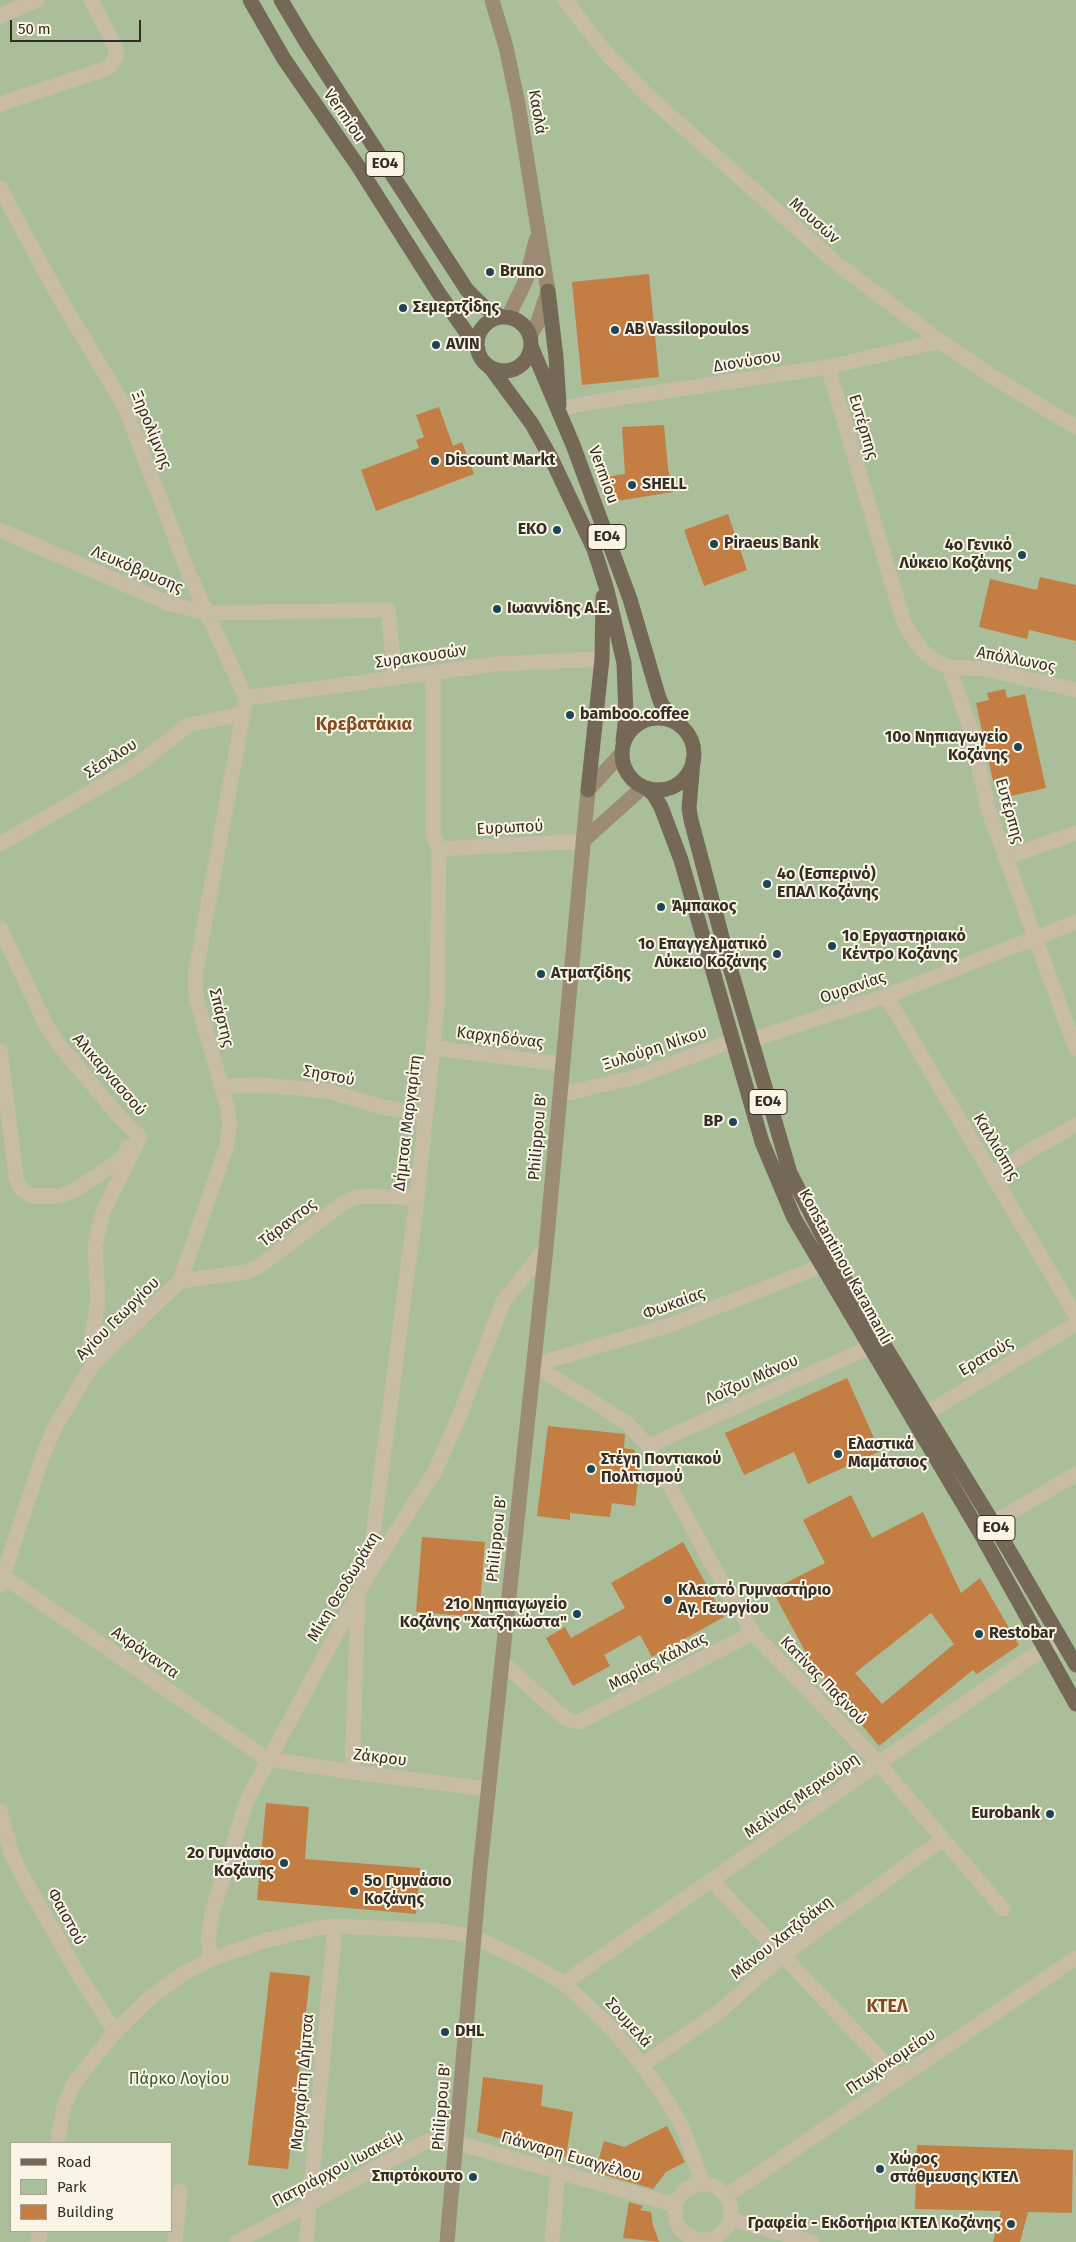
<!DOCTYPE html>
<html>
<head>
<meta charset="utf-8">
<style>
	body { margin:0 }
	#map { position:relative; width:1076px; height:2242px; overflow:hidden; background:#f1ead8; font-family:"Fira Sans",sans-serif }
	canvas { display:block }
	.legend { position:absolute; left:10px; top:2142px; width:162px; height:90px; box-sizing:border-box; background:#f9f4e4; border:1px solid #aaa498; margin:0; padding:6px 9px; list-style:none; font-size:15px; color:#342d26 }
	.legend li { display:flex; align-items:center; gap:10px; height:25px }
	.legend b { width:25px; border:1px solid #aaa498 }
	.scale { position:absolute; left:10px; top:20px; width:131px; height:22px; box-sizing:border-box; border:2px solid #342d26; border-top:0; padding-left:6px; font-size:15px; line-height:18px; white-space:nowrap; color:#342d26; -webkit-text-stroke:4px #f9f4e4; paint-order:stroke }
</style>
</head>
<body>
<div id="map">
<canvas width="1076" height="2242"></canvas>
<ul class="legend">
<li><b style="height:6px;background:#766857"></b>Road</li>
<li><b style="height:14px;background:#aabf99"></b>Park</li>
<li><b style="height:14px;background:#c47d43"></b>Building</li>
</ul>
<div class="scale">50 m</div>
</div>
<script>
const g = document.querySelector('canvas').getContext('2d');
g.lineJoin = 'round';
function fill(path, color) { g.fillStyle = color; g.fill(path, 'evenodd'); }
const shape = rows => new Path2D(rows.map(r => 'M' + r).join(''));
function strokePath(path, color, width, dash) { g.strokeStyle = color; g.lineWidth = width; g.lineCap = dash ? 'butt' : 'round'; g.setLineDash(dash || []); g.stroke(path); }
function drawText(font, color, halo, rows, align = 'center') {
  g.font = font + ' "Fira Sans",sans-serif'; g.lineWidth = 4; g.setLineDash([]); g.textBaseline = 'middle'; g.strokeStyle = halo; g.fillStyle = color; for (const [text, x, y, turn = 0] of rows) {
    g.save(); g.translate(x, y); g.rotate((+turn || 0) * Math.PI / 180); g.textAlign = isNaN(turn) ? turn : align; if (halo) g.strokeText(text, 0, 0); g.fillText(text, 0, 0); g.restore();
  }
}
fill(shape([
	[0,0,1076,0,1076,2242,0,2242],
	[11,2143,171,2143,171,2231,11,2231]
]), '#aabf99');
fill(shape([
	[649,274,659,377,582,385,572,282],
	[439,407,453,446,462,442,474,474,376,511,361,470,419,448,416,440,424,437,416,415],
	[664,425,668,468,673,492,610,502,606,477,625,474,622,427],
	[728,514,747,570,704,586,684,530],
	[1040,577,1076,585,1076,641,1029,630,1027,639,979,627,990,579,1037,590],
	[1005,689,1007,698,1025,694,1046,788,1011,796,1007,778,993,781,976,703,989,700,987,693],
	[847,1378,880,1451,808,1484,794,1452,744,1475,725,1433],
	[548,1426,625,1434,624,1448,635,1450,634,1465,640,1465,635,1506,612,1503,610,1517,570,1513,570,1520,537,1516],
	[851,1495,872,1538,923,1512,961,1593,980,1578,1019,1645,977,1674,973,1670,879,1746,812,1664,772,1590,825,1563,803,1520],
	[931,1613,954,1644,882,1704,855,1673],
	[422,1537,485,1542,479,1617,416,1612],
	[683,1542,724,1617,652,1657,640,1635,604,1655,610,1666,573,1686,546,1638,565,1627,571,1638,625,1608,611,1583],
	[266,1803,309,1807,305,1859,420,1868,416,1914,257,1900],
	[270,1972,310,1976,288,2169,248,2165],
	[483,2077,543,2085,541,2106,573,2112,566,2157,477,2132],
	[667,2126,685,2162,666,2172,653,2189,595,2172,604,2141,624,2147],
	[917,2145,1073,2150,1072,2213,1028,2212,1020,2242,993,2242,1001,2211,915,2209],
	[629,2202,643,2206,640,2210,651,2212,653,2225,659,2242,623,2238]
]), '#c47d43');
strokePath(shape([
	[565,0,607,54,647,95,836,263,940,341,990,375,1076,427],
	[0,16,37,0],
	[0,104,108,68,117,56,114,44,91,0],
	[0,188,59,297,125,407,189,574,246,698],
	[828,367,903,620,916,643,923,651,934,661,949,667,970,728,989,812,1076,1049],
	[559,409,593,402,828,367,940,341],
	[0,530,170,604,206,613,388,610,395,678],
	[949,667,985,669,1076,690],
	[246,698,496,664,602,659],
	[0,844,136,766,188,725,243,714],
	[439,849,583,841],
	[1005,858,1076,833],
	[0,928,47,1027,60,1046,123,1121,140,1137,103,1212,95,1246,98,1302,89,1351,94,1363],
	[886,996,1076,1316],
	[751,1040,886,996,1076,922],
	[434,1048,562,1064],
	[0,1051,16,1177,20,1188,31,1196,59,1196,74,1191,123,1158,128,1147],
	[223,1086,262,1085,327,1091,383,1107,426,1116],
	[559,1095,636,1077,732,1041],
	[993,1174,1033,1149,1076,1125],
	[180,1281,246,1272,258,1267,342,1204,355,1197,372,1196,417,1198],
	[534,1365,627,1423,648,1446,718,1575,753,1633,879,1764,1003,1909],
	[534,1365,670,1325,822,1266],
	[915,1420,1076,1324],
	[648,1446,870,1347],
	[993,1523,1076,1474],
	[368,1575,417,1198,437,1008,439,849,433,835,433,673],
	[3,1576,267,1759,352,1772,489,1789],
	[0,1585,43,1455,56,1425,94,1363,180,1281,226,1148,230,1125,228,1109,196,997,195,976,246,698],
	[501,1661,560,1714,569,1720,579,1722,753,1633],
	[352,1772,358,1597],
	[0,1811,12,1855,23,1877,77,1972,115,2032],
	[711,1880,899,2078],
	[211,1959,208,1938,213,1910,247,1800,368,1575,435,1471,459,1417,503,1302,546,1248],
	[564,1983,1044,1648,1063,1643],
	[642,2065,719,2012,782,1956,943,1839],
	[57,2143,64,2107,74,2083,115,2032,152,1996,183,1974,211,1959,264,1941,317,1928,335,1926,443,1931,474,1937,529,1963,564,1983,611,2028,642,2065,666,2099,683,2128,703,2184],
	'675 2212a28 28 0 1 1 56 0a28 28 0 1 1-56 0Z',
	[726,2196,1076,1958],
	[730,2219,812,2242],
	[38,2242,40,2231],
	[175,2242,180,2191],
	[237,2242,427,2141,440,2138,675,2205],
	[306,2242,335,1926],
	[552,2242,558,2171]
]), '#c8bca5', 15);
strokePath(shape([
	[492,0,506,47,518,104,548,291,538,322,530,336],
	[508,317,526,280,536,240],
	[583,841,643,787],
	[447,2242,480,1869,546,1248,588,790,621,754]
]), '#9c8c76', 15);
strokePath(shape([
	[250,0,284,59,358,166,438,292,478,349],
	[281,0,306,42,467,290,483,306,501,317],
	[548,291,556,357,559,405],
	'477 344a27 27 0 1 1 54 0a27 27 0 1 1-54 0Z',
	[531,346,573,445,614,556,630,599,659,698,662,705,682,727],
	[490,367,532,424,552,460,594,549,607,590,624,663,626,715,623,741],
	'622 754a36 36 0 1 1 72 0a36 36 0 1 1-72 0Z',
	[693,761,689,808,691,820,728,960,790,1173,851,1291,993,1523,1076,1665],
	[647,788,654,795,661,807,681,860,762,1142,794,1218,982,1536,1076,1704],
	[588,790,602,659,603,597]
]), '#766857', 15);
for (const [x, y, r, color] of [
	[490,272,5,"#1c4555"],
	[403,308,5,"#1c4555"],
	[615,330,5,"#1c4555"],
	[436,345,5,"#1c4555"],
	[435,461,5,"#1c4555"],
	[632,485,5,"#1c4555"],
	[557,530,5,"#1c4555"],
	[714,544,5,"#1c4555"],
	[1022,555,5,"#1c4555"],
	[497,609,5,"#1c4555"],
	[570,715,5,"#1c4555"],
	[1018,747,5,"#1c4555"],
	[767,884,5,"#1c4555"],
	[661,907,5,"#1c4555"],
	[832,946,5,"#1c4555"],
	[777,954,5,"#1c4555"],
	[541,974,5,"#1c4555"],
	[733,1122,5,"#1c4555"],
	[838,1454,5,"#1c4555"],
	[591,1469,5,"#1c4555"],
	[668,1600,5,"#1c4555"],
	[577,1614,5,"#1c4555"],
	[979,1634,5,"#1c4555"],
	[1050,1814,5,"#1c4555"],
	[284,1863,5,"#1c4555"],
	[354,1891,5,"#1c4555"],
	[445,2032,5,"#1c4555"],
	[880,2169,5,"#1c4555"],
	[473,2177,5,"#1c4555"],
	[1011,2224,5,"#1c4555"]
]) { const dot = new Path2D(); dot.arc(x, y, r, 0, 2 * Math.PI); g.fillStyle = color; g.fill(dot); strokePath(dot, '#f9f4e4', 2); }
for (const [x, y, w] of [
	[385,164,38],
	[607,537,38],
	[768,1102,38],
	[996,1528,38]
]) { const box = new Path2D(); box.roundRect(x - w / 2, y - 12.5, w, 25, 4); g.fillStyle = '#f9f4e4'; g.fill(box); strokePath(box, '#342d26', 1); }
drawText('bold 15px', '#342d26', null, [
	["ΕΟ4",385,164],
	["ΕΟ4",607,537],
	["ΕΟ4",768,1102],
	["ΕΟ4",996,1528]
]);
drawText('16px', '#342d26', '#f9f4e4', [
	["Κασλά",537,112,80],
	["Vermiou",344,116,55],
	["Μουσών",814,221,41],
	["Διονύσου",747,362,-9],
	["Ευτέρπης",863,427,73],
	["Ξηρολίμνης",151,430,68],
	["Vermiou",603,475,70],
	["Λευκόβρυσης",137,570,23],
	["Συρακουσών",421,657,-8],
	["Απόλλωνος",1016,660,11],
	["Σέσκλου",111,759,-33],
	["Ευτέρπης",1009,811,74],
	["Ευρωπού",510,828,-3],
	["Ουρανίας",853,988,-19],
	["Σπάρτης",221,1018,76],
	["Καρχηδόνας",500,1038,7],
	["Ξυλούρη Νίκου",655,1049,-18],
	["Αλικαρνασσού",109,1075,49],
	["Σηστού",329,1076,11],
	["Δήμτσα Μαργαρίτη",408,1123,-83],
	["Philippou B'",538,1137,-85],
	["Καλλιόπης",996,1147,59],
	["Τάραντος",288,1223,-38],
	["Konstantinou Karamanli",845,1267,61],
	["Φωκαίας",674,1304,-20],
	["Αγίου Γεωργίου",118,1319,-45],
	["Ερατούς",986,1357,-31],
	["Λοΐζου Μάνου",752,1380,-24],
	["Philippou B'",497,1539,-84],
	["Μίκη Θεοδωράκη",344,1587,-59],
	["Ακράγαντα",145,1653,35],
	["Μαρίας Κάλλας",658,1662,-27],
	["Κατίνας Παξινού",823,1681,46],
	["Ζάκρου",380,1758,7],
	["Μελίνας Μερκούρη",802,1796,-35],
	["Φαιστού",66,1917,61],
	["Μάνου Χατζιδάκη",782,1938,-38],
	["Σουμελά",628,2023,48],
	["Πτωχοκομείου",891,2062,-34],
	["Μαργαρίτη Δήμτσα",303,2082,-85],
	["Philippou B'",442,2107,-85],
	["Γιάνναρη Ευαγγέλου",571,2157,16],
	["Πατριάρχου Ιωακείμ",338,2169,-28]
]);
drawText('bold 16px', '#342d26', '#f9f4e4', [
	["Bruno",500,272],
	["Σεμερτζίδης",413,308],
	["AB Vassilopoulos",625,330],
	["AVIN",446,345],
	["Discount Markt",445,461],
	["SHELL",642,485],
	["EKO",547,530,"right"],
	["Piraeus Bank",724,544],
	["4ο Γενικό",1012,546,"right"],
	["Λύκειο Κοζάνης",1012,564,"right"],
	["Ιωαννίδης Α.Ε.",507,609],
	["bamboo.coffee",580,715],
	["10ο Νηπιαγωγείο",1008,738,"right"],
	["Κοζάνης",1008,756,"right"],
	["4ο (Εσπερινό)",777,875],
	["ΕΠΑΛ Κοζάνης",777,893],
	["Άμπακος",671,907],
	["1ο Εργαστηριακό",842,937],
	["Κέντρο Κοζάνης",842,955],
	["1ο Επαγγελματικό",767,945,"right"],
	["Λύκειο Κοζάνης",767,963,"right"],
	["Ατματζίδης",551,974],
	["BP",723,1122,"right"],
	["Ελαστικά",848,1445],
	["Μαμάτσιος",848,1463],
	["Στέγη Ποντιακού",601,1460],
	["Πολιτισμού",601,1478],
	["Κλειστό Γυμναστήριο",678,1591],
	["Αγ. Γεωργίου",678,1609],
	["21ο Νηπιαγωγείο",567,1605,"right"],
	["Κοζάνης \"Χατζηκώστα\"",567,1623,"right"],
	["Restobar",989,1634],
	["Eurobank",1040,1814,"right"],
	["2o Γυμνάσιο",274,1854,"right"],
	["Κοζάνης",274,1872,"right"],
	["5o Γυμνάσιο",364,1882],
	["Κοζάνης",364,1900],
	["DHL",455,2032],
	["Χώρος",890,2160],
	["στάθμευσης ΚΤΕΛ",890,2178],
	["Σπιρτόκουτο",463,2177,"right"],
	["Γραφεία - Εκδοτήρια ΚΤΕΛ Κοζάνης",1001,2224,"right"]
], 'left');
drawText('16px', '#3b522a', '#f9f4e4', [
	["Πάρκο Λογίου",179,2080]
]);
drawText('bold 18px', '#824c20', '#f9f4e4', [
	["Κρεβατάκια",364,725],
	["ΚΤΕΛ",887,2007]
]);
</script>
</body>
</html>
